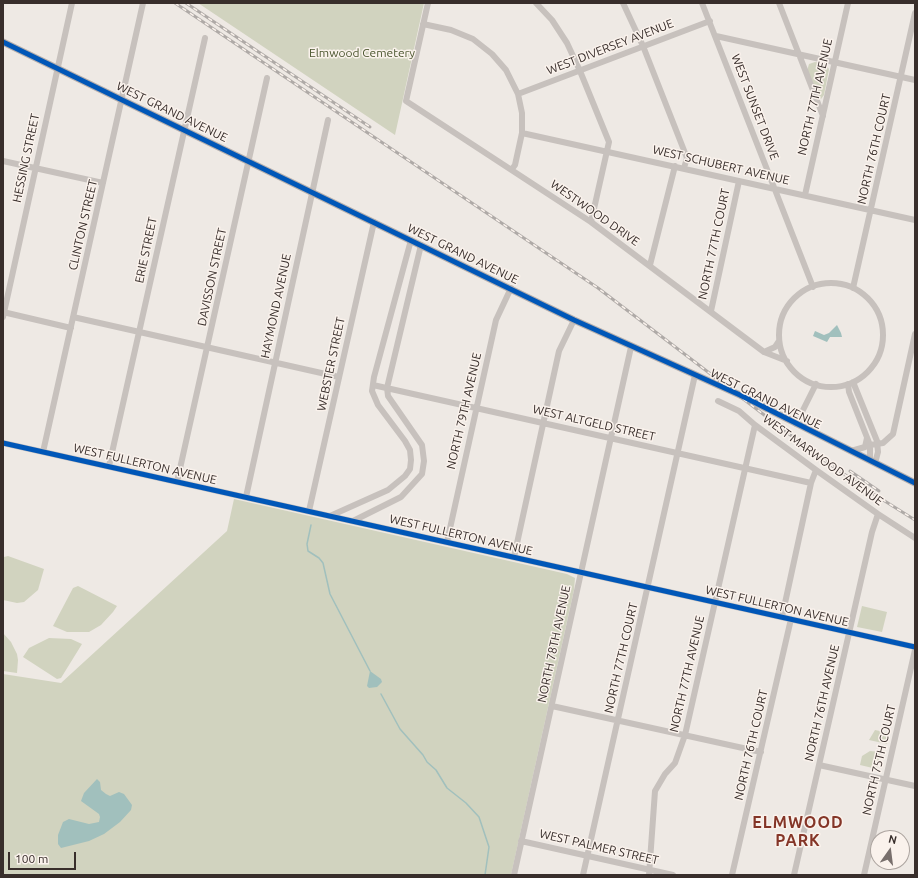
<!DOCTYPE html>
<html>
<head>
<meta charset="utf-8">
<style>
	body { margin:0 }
	#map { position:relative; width:918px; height:878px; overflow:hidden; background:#eee9e4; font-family:Ubuntu,sans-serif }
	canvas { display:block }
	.frame { position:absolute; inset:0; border:4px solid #382e2b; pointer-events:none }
	.north { position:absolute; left:870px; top:830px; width:40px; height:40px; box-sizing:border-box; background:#faf2ec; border:1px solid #aca49f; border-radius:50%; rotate:14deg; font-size:11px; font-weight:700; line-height:16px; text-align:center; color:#382e2b }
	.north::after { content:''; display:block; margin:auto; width:14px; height:18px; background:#786f6c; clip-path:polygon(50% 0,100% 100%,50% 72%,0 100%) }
	.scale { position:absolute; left:8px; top:852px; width:68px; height:18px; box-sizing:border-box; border:2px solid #382e2b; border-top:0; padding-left:5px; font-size:12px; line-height:14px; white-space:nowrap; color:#382e2b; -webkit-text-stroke:3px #faf2ec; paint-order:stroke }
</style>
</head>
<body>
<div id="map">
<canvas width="918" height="878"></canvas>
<div class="frame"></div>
<div class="north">N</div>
<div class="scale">100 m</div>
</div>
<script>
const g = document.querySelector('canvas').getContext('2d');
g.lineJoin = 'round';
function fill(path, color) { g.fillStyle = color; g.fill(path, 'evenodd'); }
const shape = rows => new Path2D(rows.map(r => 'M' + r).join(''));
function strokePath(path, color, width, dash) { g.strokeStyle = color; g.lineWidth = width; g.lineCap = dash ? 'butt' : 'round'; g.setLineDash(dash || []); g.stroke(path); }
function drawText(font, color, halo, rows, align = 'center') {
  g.font = font + ' Ubuntu,sans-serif'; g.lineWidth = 3; g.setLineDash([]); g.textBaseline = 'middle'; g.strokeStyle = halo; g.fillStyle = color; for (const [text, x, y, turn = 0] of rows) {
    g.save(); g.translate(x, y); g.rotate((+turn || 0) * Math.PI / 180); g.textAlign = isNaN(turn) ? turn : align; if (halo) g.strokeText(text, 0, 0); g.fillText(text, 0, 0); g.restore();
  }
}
fill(shape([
	[198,3,424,3,395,135],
	[815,62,825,64,829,69,824,95,821,99,818,97,807,71,809,64],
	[234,499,567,574,575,578,574,590,511,875,3,875,3,674,61,683,227,531],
	[8,556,44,569,38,590,24,602,17,603,3,600,3,561,4,557],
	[78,586,117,606,113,612,101,625,89,632,67,632,53,626,73,588],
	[862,606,887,612,882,632,857,627],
	[3,633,11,642,17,654,18,660,17,673,3,671],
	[49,638,71,639,82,644,61,678,57,679,23,657,29,648],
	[875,730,889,733,887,744,869,740],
	[870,751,880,752,877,769,860,765,862,756]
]), '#d1d3bf');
fill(shape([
	[837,325,841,333,842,337,830,337,827,342,813,336,815,331,824,335,829,333],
	[370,671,381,679,382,682,377,687,369,688,367,686],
	[97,779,100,782,101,790,106,794,110,796,119,792,124,794,132,805,131,810,120,822,104,834,89,841,61,848,58,844,58,835,63,822,69,819,89,824,99,822,100,817,99,814,81,801,84,793]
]), '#a1c0bd');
strokePath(shape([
	[311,525,307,544,308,551,319,558,323,563,330,594,370,671],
	[381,694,400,729,423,755,427,762,436,770,447,788,466,803,479,817,489,847,485,875]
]), '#a1c0bd', 1.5);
strokePath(shape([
	[428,3,406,101,591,222,764,352,787,361],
	[536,3,552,20,567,43,580,71,609,142,591,222],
	[623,3,643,46,687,158,684,168],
	[702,3,813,287],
	[779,3,823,116],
	[423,24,451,30,473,39,492,54,506,70,518,94,522,113,522,133,515,165,512,169],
	[716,36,915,80],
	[518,94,710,21],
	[522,133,915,220],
	[3,161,103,183],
	[805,195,848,3],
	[650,265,675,166],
	'779 335a52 52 0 1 1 104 0a52 52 0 1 1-104 0Z',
	[853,288,915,13],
	[711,311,739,181],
	[3,312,71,328],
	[3,317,72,3],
	[73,317,339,377],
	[764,352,775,347,779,341],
	[853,382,877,441,878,452,875,463],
	[848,384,849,392,870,445,870,460],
	[373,385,811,483],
	[718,401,739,411,755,425,816,470,878,514,915,538],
	[796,424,816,384],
	[3,443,915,647],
	[870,445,883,443,893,434,915,334],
	[851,451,865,447,867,438],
	[43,452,143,3],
	[109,466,205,38],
	[177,482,267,78],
	[246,497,328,120],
	[309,511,374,222],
	[330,516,388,490,405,476,410,469,411,460,410,450,405,441,378,405,372,391,374,377,411,240],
	[353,521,401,497,422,474,424,461,422,445,388,396,387,388,421,245],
	[447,542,496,320,511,288],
	[514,557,559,351,574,320],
	[782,617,811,483,816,470],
	[552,706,761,752],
	[819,765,915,786],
	[521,841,673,875],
	[514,875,631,347],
	[583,875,695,375],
	[649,875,655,791,665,774,675,763,685,735,755,425],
	[732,875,791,619],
	[794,875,872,532,878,514],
	[864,875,915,650]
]), '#c7c1bd', 6);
strokePath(shape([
	[3,42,574,320,740,395,915,483]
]), '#b6afac', 7);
const rail = shape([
	[175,3,598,288,814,453,864,488,915,520],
	[186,3,370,127],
	[850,471,879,491]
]);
strokePath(rail, '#afaaa7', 3);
strokePath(rail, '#faf2ec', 1.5, [4.5]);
strokePath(shape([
	[3,42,574,320,740,395,915,483],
	[3,443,915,647]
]), '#0057b8', 5);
drawText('12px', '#382e2b', '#faf2ec', [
	["WEST DIVERSEY AVENUE",610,47,-21],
	["NORTH 77TH AVENUE",815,97,-77],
	["WEST SUNSET DRIVE",755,107,69],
	["WEST GRAND AVENUE",172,112,26],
	["NORTH 76TH COURT",874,149,-77],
	["HESSING STREET",26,158,-78],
	["WEST SCHUBERT AVENUE",721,165,13],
	["WESTWOOD DRIVE",595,213,35],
	["CLINTON STREET",83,225,-77],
	["NORTH 77TH COURT",714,244,-78],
	["ERIE STREET",146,250,-78],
	["WEST GRAND AVENUE",463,254,26],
	["DAVISSON STREET",212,277,-78],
	["HAYMOND AVENUE",276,306,-78],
	["WEBSTER STREET",331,364,-78],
	["WEST GRAND AVENUE",766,399,26],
	["NORTH 79TH AVENUE",464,411,-77],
	["WEST ALTGELD STREET",594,423,13],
	["WEST MARWOOD AVENUE",823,460,36],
	["WEST FULLERTON AVENUE",145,464,13],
	["WEST FULLERTON AVENUE",461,535,13],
	["WEST FULLERTON AVENUE",777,606,13],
	["NORTH 78TH AVENUE",554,644,-78],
	["NORTH 77TH COURT",621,658,-77],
	["NORTH 77TH AVENUE",687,674,-77],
	["NORTH 76TH AVENUE",822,703,-77],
	["NORTH 76TH COURT",751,745,-77],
	["NORTH 75TH COURT",879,760,-77],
	["WEST PALMER STREET",599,847,13]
]);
drawText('12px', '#4b562f', '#faf2ec', [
	["Elmwood Cemetery",362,53]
]);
g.letterSpacing = '1px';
drawText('bold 16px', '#843527', '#faf2ec', [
	["ELMWOOD",798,823],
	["PARK",798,841]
]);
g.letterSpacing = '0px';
</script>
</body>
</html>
